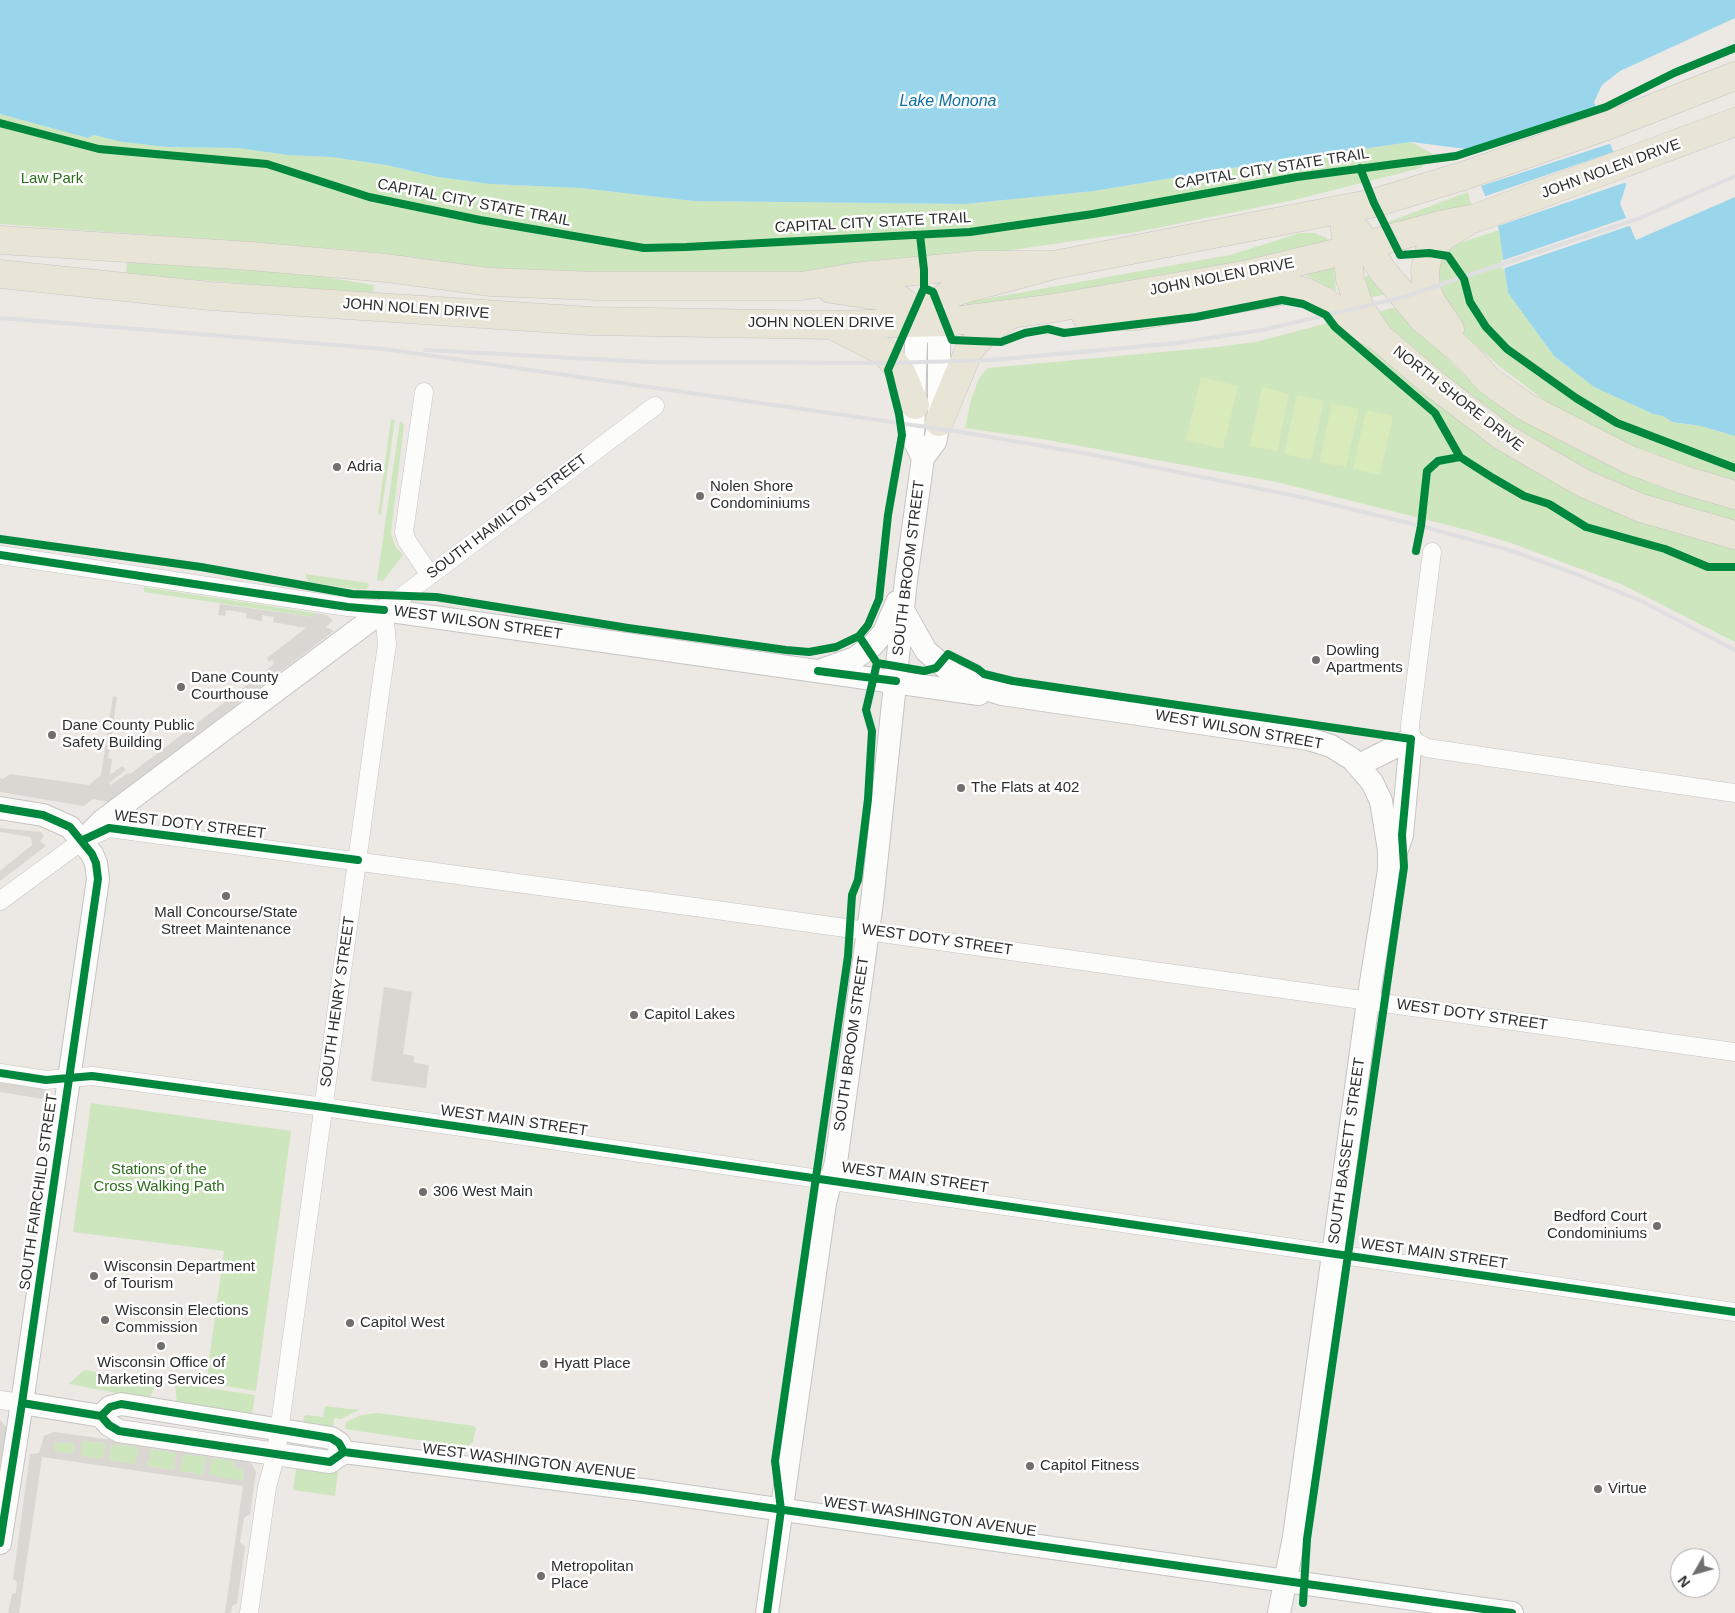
<!DOCTYPE html>
<html>
<head>
<meta charset="utf-8">
<style>
	body { margin:0 }
	#map { position:relative; width:1735px; height:1613px; overflow:hidden; background:#ece8e4; font-family:Arial,sans-serif }
	canvas { display:block }
	.north { position:absolute; left:1670px; top:1548px; width:50px; height:50px; box-sizing:border-box; background:#fff; border:1px solid #ababab; border-radius:50%; rotate:232deg; font-size:14px; font-weight:700; line-height:20px; text-align:center; color:#2e2e2e }
	.north::after { content:''; display:block; margin:auto; width:18px; height:22px; background:#706f6e; clip-path:polygon(50% 0,100% 100%,50% 72%,0 100%) }
</style>
</head>
<body>
<div id="map">
<canvas width="1735" height="1613"></canvas>
<div class="north">N</div>
</div>
<script>
const g = document.querySelector('canvas').getContext('2d');
g.lineJoin = 'round';
function fill(path, color) { g.fillStyle = color; g.fill(path, 'evenodd'); }
const shape = rows => new Path2D(rows.map(r => 'M' + r).join(''));
function strokePath(path, color, width, dash) { g.strokeStyle = color; g.lineWidth = width; g.lineCap = dash ? 'butt' : 'round'; g.setLineDash(dash || []); g.stroke(path); }
function drawText(font, color, halo, rows, align = 'center') {
  g.font = font + ' Arial,sans-serif'; g.lineWidth = 5; g.setLineDash([]); g.textBaseline = 'middle'; g.strokeStyle = halo; g.fillStyle = color; for (const [text, x, y, turn = 0] of rows) {
    g.save(); g.translate(x, y); g.rotate((+turn || 0) * Math.PI / 180); g.textAlign = isNaN(turn) ? turn : align; if (halo) g.strokeText(text, 0, 0); g.fillText(text, 0, 0); g.restore();
  }
}
fill(shape([
	[0,114,88,138,94,135,122,142,167,147,238,148,287,155,331,157,386,165,438,177,490,184,580,188,693,201,965,204,1094,191,1263,163,1411,142,1433,154,1421,168,1294,200,1137,232,977,255,812,272,756,274,570,274,474,269,352,250,0,224],
	[1468,192,1471,204,1391,229,1388,222],
	[1499,230,1508,293,1554,356,1594,387,1653,414,1663,416,1672,422,1701,426,1735,436,1735,484,1633,449,1552,406,1499,366,1461,332,1436,291,1440,259,1456,244],
	[1300,233,1315,233,1327,238,1329,245,1062,297,967,306,966,303,979,300,1230,255],
	[127,262,306,274,374,285,373,294,126,274],
	[1334,267,1336,291,1304,274],
	[1368,275,1370,276,1387,294,1367,298,1363,278],
	[1396,307,1466,377,1514,413,1735,506,1735,525,1683,511,1564,462,1464,396,1373,313],
	[1336,321,1450,412,1735,547,1735,642,1621,584,1511,543,1471,531,1277,482,1042,439,965,428,971,400,979,378,988,368,1217,347,1255,342],
	[391,419,395,420,381,515,378,514],
	[400,421,404,425,391,533,395,546,403,555,383,581,377,580],
	[305,574,368,583,369,586,366,589,356,589,308,582],
	[144,587,315,613,314,617,144,592],
	[91,1103,291,1131,256,1391,206,1383,224,1251,73,1232],
	[84,1370,158,1381,149,1399,69,1384],
	[175,1383,255,1395,252,1414,177,1404],
	[325,1406,359,1410,341,1419,334,1418,333,1428,307,1423,303,1421,304,1416,308,1415,323,1417],
	[378,1413,474,1426,476,1428,473,1442,466,1447,345,1429,346,1422,361,1415],
	[82,1441,105,1443,103,1459,80,1456],
	[54,1443,74,1443,73,1455,56,1452],
	[111,1444,138,1447,135,1464,109,1460],
	[150,1449,176,1453,174,1470,147,1466],
	[182,1454,206,1457,203,1475,180,1471],
	[211,1458,235,1461,244,1470,243,1481,209,1476],
	[299,1468,338,1472,335,1496,293,1490,296,1469]
]), '#cee6be');
fill(shape([
	[1201,377,1238,386,1223,449,1186,440],
	[1262,387,1289,394,1277,452,1250,446],
	[1297,395,1324,401,1311,460,1284,454],
	[1332,403,1359,409,1346,467,1319,462],
	[1366,410,1393,416,1380,475,1353,469]
]), '#d9eabb');
fill(shape([
	[220,604,299,615,314,617,315,613,326,615,333,620,326,627,334,631,109,802,93,799,84,806,0,792,0,778,3,779,10,774,89,785,101,775,113,696,117,697,108,758,112,759,110,775,122,766,126,770,109,783,111,785,128,773,130,774,272,666,274,662,272,660,269,662,267,658,306,628,273,622,274,617,262,615,262,621,246,618,246,613,226,610,225,616,218,615],
	[0,828,41,832,44,836,40,841,46,846,0,881,0,871,32,845,31,837,0,832],
	[384,987,412,992,403,1054,414,1056,414,1063,429,1065,426,1088,371,1081],
	[0,1082,46,1089,43,1099,0,1092],
	[0,1420,6,1427,6,1433,0,1465],
	[54,1432,244,1458,250,1461,256,1472,250,1514,244,1518,240,1542,245,1547,237,1603,232,1606,231,1613,225,1613,243,1486,42,1457,19,1613,8,1613,12,1594,16,1593,17,1582,13,1579,30,1454,39,1453,44,1436],
	[82,1441,105,1443,103,1459,81,1456],
	[54,1443,74,1443,73,1454,56,1452],
	[111,1444,138,1447,135,1464,109,1460],
	[150,1449,176,1453,174,1470,147,1466,148,1461,150,1461],
	[183,1454,206,1457,203,1475,180,1471],
	[212,1458,235,1461,234,1468,244,1470,243,1481,209,1475]
]), '#dad6d2');
fill(shape([
	[0,0,1735,0,1735,18,1620,71,1602,85,1594,102,1626,185,1620,204,1636,240,1735,197,1735,436,1701,426,1672,422,1663,416,1653,414,1594,387,1554,356,1508,293,1499,230,1466,149,1411,142,1263,163,1094,191,965,204,693,201,580,188,490,184,438,177,386,165,331,157,287,155,238,148,167,147,122,142,94,135,88,138,0,114]
]), '#99d6ec');
fill(shape([
	[1598,106,1612,143,1478,187,1464,152,1461,151],
	[1616,151,1627,182,1495,227,1483,197],
	[1629,217,1632,225,1502,269,1501,261]
]), '#ece8e4');
const minor = shape([
	[424,392,404,532,407,541,430,575],
	[1432,552,1410,725,1411,739,1427,748,1735,793],
	[0,555,348,607,384,610],
	[384,610,655,406],
	[0,901,83,840,109,828,695,907,1735,1052],
	[0,1073,46,1080,92,1076,324,1107,1735,1312],
	[0,1400,22,1403],
	[249,1613,267,1487,276,1454,380,693,387,645,384,610]
]);
const tertiary = shape([
	[903,610,926,651,953,674,983,688,1002,694,1309,739,1331,746,1352,759,1372,782,1381,801,1389,850,1389,870,1368,1001,1294,1537,1279,1613],
	[824,669,855,658,873,645,884,632,897,602],
	[1359,765,1411,739],
	[0,808,43,815,70,827,92,854,96,863,98,879,22,1403,0,1543],
	[83,840,103,820,384,610,979,694],
	[1394,858,1402,835,1411,739],
	[22,1403,101,1416,109,1425,119,1431,330,1462,344,1452],
	[101,1416,110,1407,121,1404,331,1438,339,1443,344,1452],
	[344,1452,643,1490,1512,1613],
	[767,1613,825,1203,836,1162,872,902,906,580,923,458,935,442,939,422,939,341,935,332,925,322,918,333,916,342,913,438,923,458]
]);
const primary = shape([
	[1343,211,1350,279,1360,308,1379,337,1434,384,1502,436,1583,483,1641,508,1735,535],
	[1357,231,1382,270,1423,319,1467,356,1488,380,1526,407,1630,460,1684,480,1735,495],
	[0,240,251,256,386,268,490,282,597,286,802,286,854,277,976,265,1054,265],
	[0,274,210,296,590,321,832,325,946,322,1048,309,1244,275,1348,250,1440,225,1476,218,1735,122],
	[831,289,899,299,913,309,925,322],
	[1086,316,1137,316,1293,289,1306,292,1322,300,1373,334],
	[925,322,938,302,948,295,961,290,1054,265,1374,203,1463,176,1612,124,1735,76],
	[834,326,886,353,901,372,915,405],
	[1450,329,1431,301,1426,288,1425,269,1429,253,1435,245,1443,236,1464,224],
	[939,422,969,350,987,330,1009,316]
]);
strokePath(minor, '#c5c4c5', 19);
strokePath(tertiary, '#c5c4c5', 24);
strokePath(primary, '#c6c5c4', 29);
strokePath(minor, '#fcfcfb', 18);
strokePath(tertiary, '#fcfcfb', 22);
strokePath(primary, '#e8e4d6', 28);
strokePath(shape([
	[0,318,385,349,961,432,1089,454,1310,499,1421,526,1512,551,1576,574,1643,602,1735,650],
	[425,350,649,362,891,363,992,360,1177,343,1262,330,1404,297,1640,218,1735,176]
]), '#dfdfe1', 4);
strokePath(shape([
	[0,123,99,149,267,164,369,197,480,220,644,248,686,247,970,232,1093,214,1297,177,1456,156,1606,107,1674,73,1735,48],
	[1360,168,1374,203,1400,255,1429,253,1448,256,1464,279,1470,302,1486,327,1507,349,1576,398,1617,423,1735,468],
	[924,288,933,292,952,340,975,341,1001,342,1025,333,1048,329,1064,333,1196,317,1282,300,1303,304,1326,315,1335,327,1435,413,1460,457,1493,478,1524,496,1549,504,1586,527,1665,549,1708,567,1735,567],
	[0,539,201,567,352,594,436,597,628,628,786,650,809,652,836,647,859,636,868,625,879,599,888,515,902,435,899,414,888,370,924,288,924,270,920,235],
	[1416,551,1421,526,1427,471,1438,461,1460,457],
	[0,555,348,607,384,610],
	[877,663,924,671,936,668,948,654,978,669,984,674,1013,681,1411,739,1402,835,1404,867,1307,1539,1303,1603],
	[818,671,896,681],
	[0,808,43,815,70,827,92,854,96,863,98,879,22,1403,0,1543],
	[83,840,109,828,358,860],
	[0,1073,46,1080,92,1076,324,1107,1735,1312],
	[22,1403,101,1416,109,1425,119,1431,330,1462,344,1452],
	[101,1416,110,1407,121,1404,331,1438,339,1443,344,1452],
	[344,1452,643,1490,1512,1613],
	[767,1613,781,1510,775,1461,848,956,852,895,858,880,868,799,872,731,866,710,877,663,859,636]
]), '#00873e', 8);
for (const [x, y, r, color] of [
	[337,467,5,"#706f6e"],
	[700,496,5,"#706f6e"],
	[1316,660,5,"#706f6e"],
	[181,687,5,"#706f6e"],
	[52,735,5,"#706f6e"],
	[961,788,5,"#706f6e"],
	[226,896,5,"#706f6e"],
	[634,1015,5,"#706f6e"],
	[423,1192,5,"#706f6e"],
	[1657,1226,5,"#706f6e"],
	[94,1276,5,"#706f6e"],
	[105,1320,5,"#706f6e"],
	[350,1323,5,"#706f6e"],
	[161,1346,5,"#706f6e"],
	[544,1364,5,"#706f6e"],
	[1030,1466,5,"#706f6e"],
	[1598,1489,5,"#706f6e"],
	[541,1576,5,"#706f6e"]
]) { const dot = new Path2D(); dot.arc(x, y, r, 0, 2 * Math.PI); g.fillStyle = color; g.fill(dot); strokePath(dot, '#fff', 2); }
drawText('15px', '#2e2e2e', '#fff', [
	["CAPITAL CITY STATE TRAIL",1272,169,-9],
	["JOHN NOLEN DRIVE",1611,169,-20],
	["CAPITAL CITY STATE TRAIL",474,203,11],
	["CAPITAL CITY STATE TRAIL",873,223,-3],
	["JOHN NOLEN DRIVE",1222,277,-11],
	["JOHN NOLEN DRIVE",416,309,4],
	["JOHN NOLEN DRIVE",821,323],
	["NORTH SHORE DRIVE",1458,399,38],
	["SOUTH HAMILTON STREET",507,517,-37],
	["SOUTH BROOM STREET",909,568,-83],
	["WEST WILSON STREET",478,623,8],
	["WEST WILSON STREET",1239,730,10],
	["WEST DOTY STREET",190,825,7],
	["WEST DOTY STREET",937,940,8],
	["SOUTH HENRY STREET",338,1002,-82],
	["WEST DOTY STREET",1472,1015,8],
	["SOUTH BROOM STREET",852,1044,-82],
	["WEST MAIN STREET",514,1121,8],
	["SOUTH BASSETT STREET",1347,1151,-82],
	["WEST MAIN STREET",915,1178,8],
	["SOUTH FAIRCHILD STREET",39,1192,-82],
	["WEST MAIN STREET",1434,1254,8],
	["WEST WASHINGTON AVENUE",529,1462,7],
	["WEST WASHINGTON AVENUE",930,1517,8]
]);
drawText('15px', '#2c6e1b', '#fff', [
	["Law Park",52,179],
	["Stations of the",159,1170],
	["Cross Walking Path",159,1187]
]);
drawText('15px', '#2e2e2e', '#fff', [
	["Adria",347,467],
	["Nolen Shore",710,487],
	["Condominiums",710,504],
	["Dowling",1326,651],
	["Apartments",1326,668],
	["Dane County",191,678],
	["Courthouse",191,695],
	["Dane County Public",62,726],
	["Safety Building",62,743],
	["The Flats at 402",971,788],
	["Mall Concourse/State",226,913,"center"],
	["Street Maintenance",226,930,"center"],
	["Capitol Lakes",644,1015],
	["306 West Main",433,1192],
	["Bedford Court",1647,1217,"right"],
	["Condominiums",1647,1234,"right"],
	["Wisconsin Department",104,1267],
	["of Tourism",104,1284],
	["Wisconsin Elections",115,1311],
	["Commission",115,1328],
	["Capitol West",360,1323],
	["Wisconsin Office of",161,1363,"center"],
	["Marketing Services",161,1380,"center"],
	["Hyatt Place",554,1364],
	["Capitol Fitness",1040,1466],
	["Virtue",1608,1489],
	["Metropolitan",551,1567],
	["Place",551,1584]
], 'left');
drawText('italic 16px', '#0d6fa3', '#fff', [
	["Lake Monona",948,102]
]);
</script>
</body>
</html>
